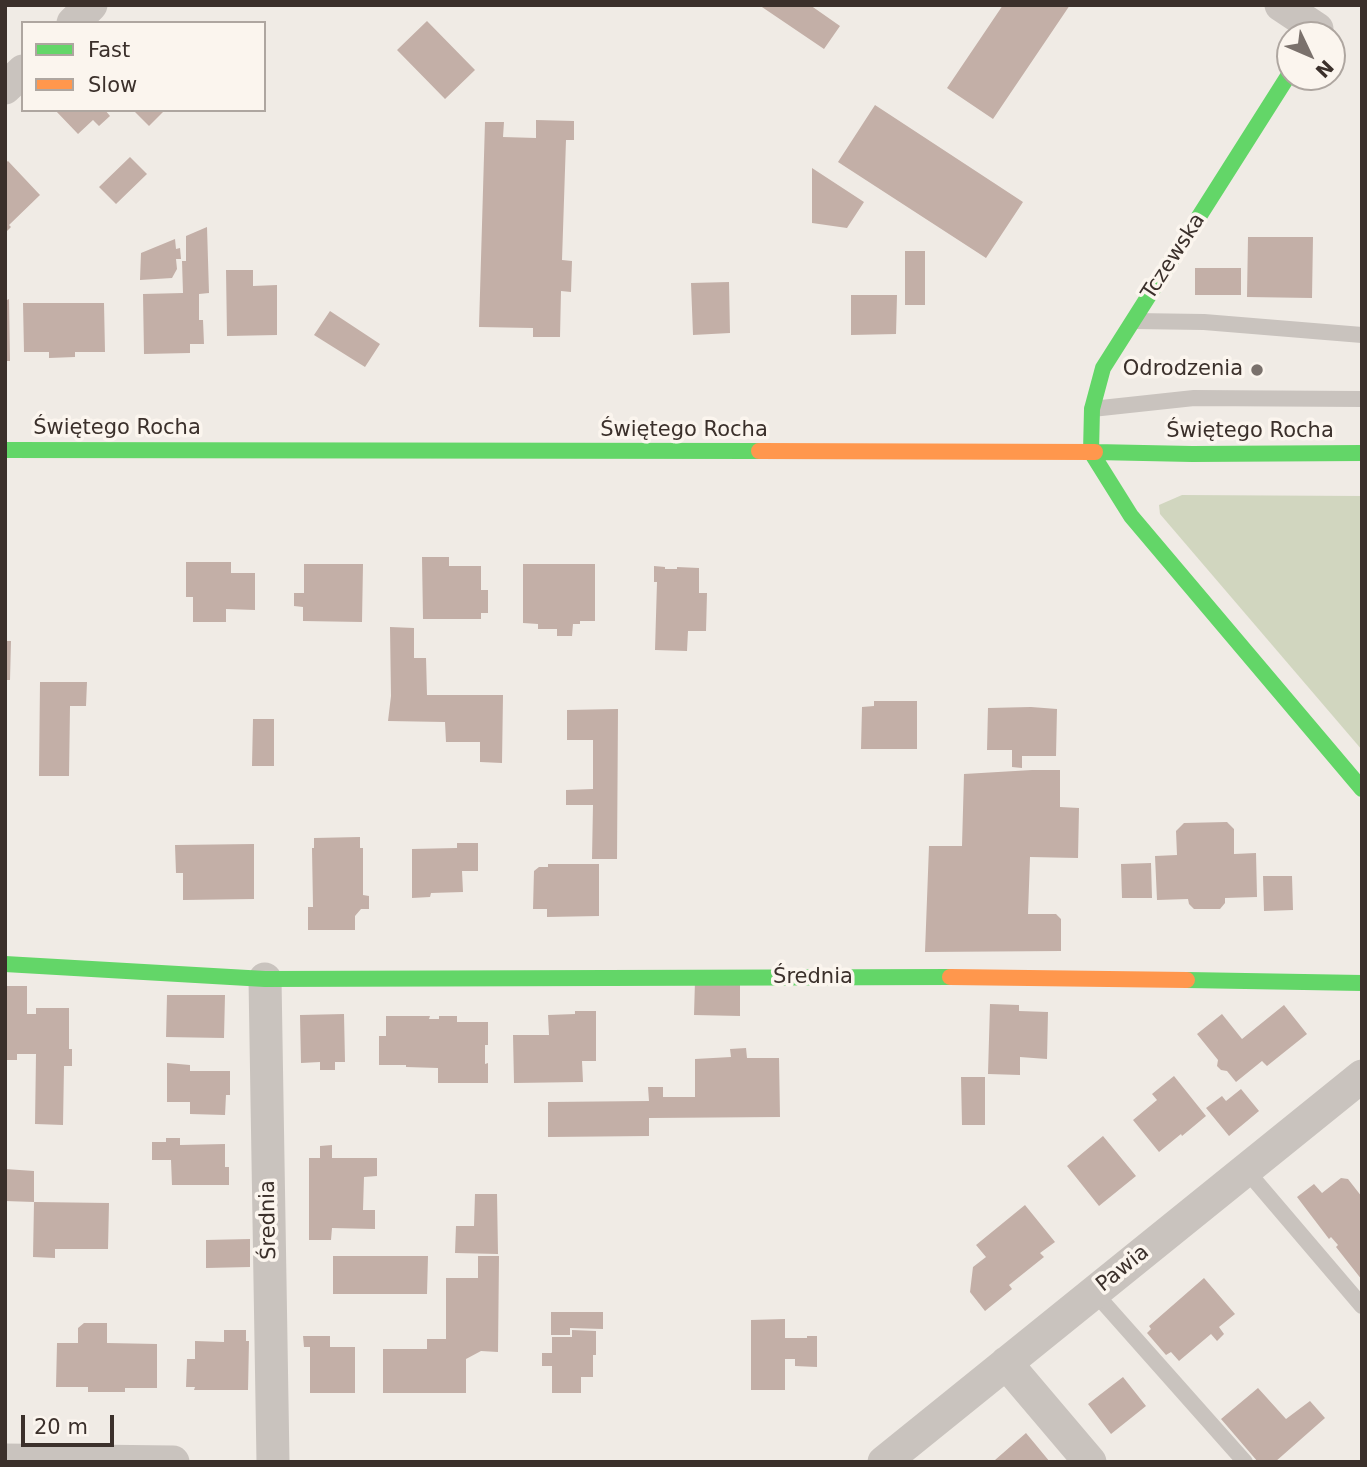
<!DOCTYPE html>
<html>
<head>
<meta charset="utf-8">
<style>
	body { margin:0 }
	#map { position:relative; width:1367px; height:1467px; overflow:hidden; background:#f0ebe5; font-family:"DejaVu Sans",sans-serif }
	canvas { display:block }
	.frame { position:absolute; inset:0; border:7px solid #3b302b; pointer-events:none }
	.legend { position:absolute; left:21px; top:21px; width:245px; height:91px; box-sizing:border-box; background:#fbf5ee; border:2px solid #aea6a0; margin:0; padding:9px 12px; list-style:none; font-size:21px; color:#3b302b }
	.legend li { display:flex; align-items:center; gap:14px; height:35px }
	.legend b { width:35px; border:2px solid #aea6a0 }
	.north { position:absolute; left:1276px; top:21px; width:70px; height:70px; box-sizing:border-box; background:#fbf5ee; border:2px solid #aea6a0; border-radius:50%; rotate:134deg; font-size:19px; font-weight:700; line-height:28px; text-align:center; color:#3b302b }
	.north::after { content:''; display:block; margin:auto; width:24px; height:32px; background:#7a716c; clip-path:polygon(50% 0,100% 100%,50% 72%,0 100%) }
	.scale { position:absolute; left:21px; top:1415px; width:93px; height:32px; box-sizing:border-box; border:4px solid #3b302b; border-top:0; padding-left:9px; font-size:21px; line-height:24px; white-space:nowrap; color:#3b302b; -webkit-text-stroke:5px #fbf5ee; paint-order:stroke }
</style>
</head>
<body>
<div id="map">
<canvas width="1367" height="1467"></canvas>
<div class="frame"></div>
<ul class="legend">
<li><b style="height:9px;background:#63d668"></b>Fast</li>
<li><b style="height:9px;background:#ff974d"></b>Slow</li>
</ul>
<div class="north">N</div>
<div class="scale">20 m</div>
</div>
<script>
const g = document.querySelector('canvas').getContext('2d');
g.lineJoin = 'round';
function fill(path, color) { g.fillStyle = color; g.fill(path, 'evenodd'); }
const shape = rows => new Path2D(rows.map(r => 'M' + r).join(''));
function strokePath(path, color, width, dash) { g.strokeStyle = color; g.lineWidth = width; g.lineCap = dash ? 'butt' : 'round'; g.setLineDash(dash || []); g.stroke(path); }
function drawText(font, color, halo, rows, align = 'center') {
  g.font = font + ' "DejaVu Sans",sans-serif'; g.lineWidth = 7; g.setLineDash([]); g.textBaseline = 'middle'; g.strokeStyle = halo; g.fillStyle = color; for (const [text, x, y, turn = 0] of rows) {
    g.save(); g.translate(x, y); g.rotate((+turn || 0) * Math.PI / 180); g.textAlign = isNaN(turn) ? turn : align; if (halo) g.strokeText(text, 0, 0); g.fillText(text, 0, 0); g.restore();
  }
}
fill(shape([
	[1182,495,1362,496,1362,750,1160,514,1159,505]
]), '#d1d6bf');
fill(shape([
	[759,5,810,5,840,26,824,49],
	[1003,5,1070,5,993,119,947,88],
	[427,21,475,70,445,99,397,50],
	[875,105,1023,202,986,258,838,162],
	[55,110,105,110,110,116,99,126,93,120,78,134],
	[133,110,165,110,149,126],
	[536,120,574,121,574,140,566,140,562,260,572,261,571,292,561,291,560,337,533,337,533,328,479,327,485,122,504,122,503,137,536,138],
	[130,157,147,174,116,204,99,187],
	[8,161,40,195,9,225,11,227,5,233,5,163],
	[812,168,864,202,847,228,812,223],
	[207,227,209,293,199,294,199,320,203,320,204,344,190,344,190,353,144,354,143,294,183,293,182,261,186,261,186,236],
	[1248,237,1313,237,1312,298,1247,297],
	[175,239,176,249,180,248,181,259,176,259,177,269,172,278,140,280,141,253],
	[905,251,925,251,925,305,905,305],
	[1195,268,1241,268,1241,295,1195,295],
	[226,270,253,270,253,286,277,285,277,335,227,336],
	[729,282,730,333,693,335,691,283],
	[851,295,897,295,896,334,851,335],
	[9,299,10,361,5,361,5,301],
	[23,303,104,303,105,352,75,352,75,357,49,358,49,352,24,352],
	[330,311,380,344,365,367,314,335],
	[422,557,449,557,449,566,481,566,481,590,488,590,488,613,481,613,481,619,423,619],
	[186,562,231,562,231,573,255,573,255,610,226,609,226,622,193,622,193,597,186,597],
	[304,564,363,564,362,622,303,621,303,607,294,606,294,593,304,593],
	[523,564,595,564,595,621,580,621,580,624,573,624,572,636,557,636,557,629,538,629,538,624,523,623],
	[654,566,665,567,665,569,677,569,677,567,699,568,699,593,707,593,706,631,688,631,687,651,655,650,657,582,654,582],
	[390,627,414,628,414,658,426,658,427,695,503,695,502,763,480,762,480,742,446,742,445,722,388,721,391,696],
	[5,641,11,641,10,680,5,680],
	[40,682,87,682,86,706,70,706,69,776,39,776],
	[874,701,917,701,917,749,861,749,862,707,874,706],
	[1031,707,1057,709,1056,756,1022,756,1022,768,1012,767,1012,750,987,750,988,708],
	[618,709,617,859,592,859,593,805,566,805,566,790,593,789,593,740,567,740,567,710],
	[253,719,274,719,274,766,252,766],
	[1032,770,1060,770,1060,807,1079,808,1078,858,1030,857,1028,914,1056,914,1061,919,1061,951,925,952,929,846,962,846,964,774],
	[1227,822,1234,829,1234,854,1256,853,1257,897,1225,898,1225,903,1220,909,1194,909,1189,904,1188,899,1157,900,1155,856,1177,855,1176,831,1184,823],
	[360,837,360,848,363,848,363,895,369,896,369,909,361,909,355,916,355,930,308,930,308,907,313,907,312,848,314,848,314,838],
	[457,843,478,843,478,871,462,871,463,892,431,893,430,897,412,898,412,849,457,848],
	[254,844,254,899,183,900,183,873,176,873,175,845],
	[1151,863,1152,898,1122,898,1121,864],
	[548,864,599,864,599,916,547,917,547,909,533,909,534,871,539,867,548,867],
	[1263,876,1292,876,1293,910,1264,911],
	[695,981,740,981,740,1016,694,1015],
	[5,986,27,986,27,1014,36,1014,36,1008,69,1008,69,1049,72,1049,72,1066,64,1066,63,1125,35,1124,36,1054,17,1054,17,1060,5,1060],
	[167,995,225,995,224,1038,166,1037],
	[990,1004,1019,1005,1019,1011,1048,1012,1047,1059,1020,1057,1020,1075,988,1074],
	[1284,1005,1307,1034,1267,1066,1262,1061,1236,1082,1227,1071,1221,1070,1217,1066,1218,1060,1197,1034,1222,1014,1242,1039],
	[575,1011,596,1011,596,1061,582,1061,583,1082,514,1083,513,1035,549,1035,548,1015,575,1014],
	[344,1014,345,1062,335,1062,335,1070,320,1070,320,1062,301,1063,300,1015],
	[386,1016,430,1016,429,1019,439,1019,439,1016,457,1016,457,1022,488,1022,488,1045,485,1045,485,1064,488,1063,488,1083,438,1083,438,1068,406,1067,406,1065,379,1065,379,1036,386,1036],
	[746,1048,747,1058,779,1058,780,1117,649,1118,649,1136,548,1137,548,1102,649,1101,648,1087,663,1087,663,1097,695,1097,695,1059,731,1057,730,1049],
	[167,1063,190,1065,190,1071,230,1071,230,1095,226,1095,225,1115,190,1114,190,1102,167,1102],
	[1174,1076,1206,1116,1182,1136,1181,1134,1159,1152,1133,1120,1157,1100,1152,1094],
	[961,1077,985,1077,985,1125,962,1125],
	[1241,1089,1259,1111,1229,1136,1206,1108,1222,1096,1226,1101],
	[1103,1136,1136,1176,1099,1206,1067,1166],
	[166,1138,180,1138,180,1145,225,1144,225,1167,229,1167,229,1185,172,1185,171,1160,152,1160,152,1142,166,1142],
	[332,1145,332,1158,377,1158,377,1176,364,1177,363,1210,375,1210,375,1229,332,1228,331,1240,309,1240,309,1158,320,1158,320,1146],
	[5,1169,34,1171,34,1202,5,1201],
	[1341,1178,1348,1179,1362,1197,1362,1280,1336,1247,1338,1245,1331,1237,1329,1239,1297,1197,1314,1184,1322,1193],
	[475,1194,497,1194,498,1254,455,1253,456,1226,474,1226],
	[34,1202,109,1203,108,1249,55,1249,55,1258,33,1257],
	[1025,1205,1055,1242,1040,1253,1044,1257,1009,1285,1012,1289,985,1311,970,1292,973,1267,986,1257,976,1245],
	[250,1239,250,1267,206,1268,206,1240],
	[333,1256,428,1256,427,1294,333,1294],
	[478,1256,499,1256,498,1352,481,1351,466,1359,466,1393,383,1393,383,1349,427,1349,427,1339,446,1339,446,1278,478,1278],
	[1204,1278,1235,1314,1219,1327,1224,1334,1217,1341,1211,1334,1179,1361,1171,1352,1166,1355,1147,1333,1151,1329,1149,1326],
	[551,1312,603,1312,603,1329,570,1328,570,1335,551,1335],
	[785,1319,785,1338,807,1338,807,1336,817,1336,817,1367,795,1366,795,1359,785,1359,785,1390,751,1390,751,1320],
	[84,1323,107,1323,107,1343,157,1344,157,1388,125,1388,125,1392,88,1392,88,1387,56,1387,57,1343,78,1343,78,1328],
	[224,1330,246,1330,246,1341,249,1341,248,1390,194,1390,195,1387,186,1387,187,1359,195,1359,195,1341,224,1342],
	[572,1330,596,1331,596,1355,593,1355,593,1377,581,1377,581,1393,552,1393,552,1366,542,1366,542,1353,552,1353,552,1337,572,1337],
	[303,1336,330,1336,330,1347,355,1347,355,1393,310,1393,310,1347,304,1347],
	[1123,1377,1146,1406,1111,1434,1088,1404],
	[1258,1388,1286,1419,1310,1401,1325,1418,1275,1462,1258,1462,1221,1419],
	[1026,1433,1050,1462,996,1462,995,1460]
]), '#c3afa7');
strokePath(shape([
	[1134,321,1204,322,1362,335],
	[1092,409,1194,398,1362,399],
	[1246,1170,1362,1306],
	[1094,1292,1245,1462]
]), '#c9c3be', 16);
strokePath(shape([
	[1281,5,1317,29,1313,35],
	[73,23,91,5],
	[5,88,23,71],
	[265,979,273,1462],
	[1006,1363,1090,1462],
	[5,1460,173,1462],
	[884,1462,1362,1076]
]), '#c9c3be', 33);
strokePath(shape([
	[1290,73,1103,368,1092,409,1091,452,1131,516,1362,789],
	[5,450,759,451],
	[1095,452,1192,454,1362,453],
	[5,964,265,979,950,977],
	[1187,980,1362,983]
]), '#63d668', 16);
strokePath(shape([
	[759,451,1095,452],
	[950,977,1187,980]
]), '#ff974d', 16);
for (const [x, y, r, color] of [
	[1257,370,7,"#7a716c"]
]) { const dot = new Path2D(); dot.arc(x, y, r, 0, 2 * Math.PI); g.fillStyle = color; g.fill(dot); strokePath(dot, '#fbf5ee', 2.5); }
drawText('21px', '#3b302b', '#fbf5ee', [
	["Tczewska",1174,257,-57],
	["Świętego Rocha",117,429],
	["Świętego Rocha",684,431],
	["Świętego Rocha",1250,432],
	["Średnia",813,978],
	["Średnia",269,1220,-91],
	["Pawia",1123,1269,-39]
]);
drawText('21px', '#3b302b', '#fbf5ee', [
	["Odrodzenia",1243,370]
], 'right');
</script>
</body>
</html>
